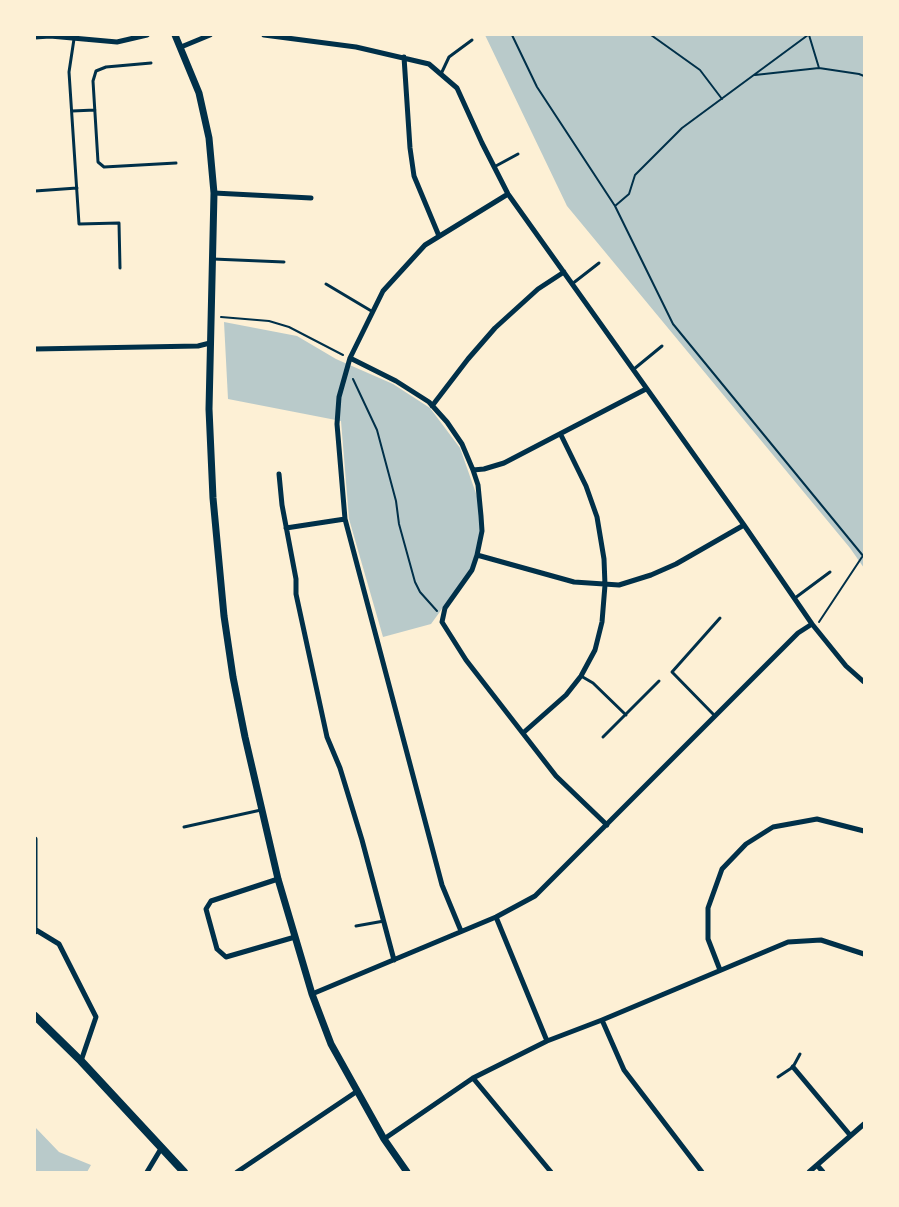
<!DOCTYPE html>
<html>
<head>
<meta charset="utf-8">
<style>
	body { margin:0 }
	#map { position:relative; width:899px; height:1207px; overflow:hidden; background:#fdf0d5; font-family:Overpass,sans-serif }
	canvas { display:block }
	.frame { position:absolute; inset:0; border:36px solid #fdf0d5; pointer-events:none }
</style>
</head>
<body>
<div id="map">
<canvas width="899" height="1207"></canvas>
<div class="frame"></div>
</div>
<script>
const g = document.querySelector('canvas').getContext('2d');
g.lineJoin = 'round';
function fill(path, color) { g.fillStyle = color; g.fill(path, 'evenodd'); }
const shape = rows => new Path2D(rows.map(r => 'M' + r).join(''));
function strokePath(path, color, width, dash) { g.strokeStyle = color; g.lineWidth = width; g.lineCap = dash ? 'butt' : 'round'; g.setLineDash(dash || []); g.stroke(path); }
fill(shape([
	[485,35,864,35,864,568,850,548,567,206],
	[224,322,297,336,336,359,393,384,430,408,460,448,479,502,480,530,477,550,471,569,431,624,383,637,349,519,341,421,228,399],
	[35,1127,59,1152,91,1165,87,1172,35,1172]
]), '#b9caca');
strokePath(shape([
	[512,35,537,87,615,206,673,324,864,557],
	[651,35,700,70,722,99],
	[809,35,819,68],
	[755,75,819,68,859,74,864,76],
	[615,206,629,194,635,175,682,128,808,35],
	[221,317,269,321,289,327,343,355],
	[353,379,377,430,396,501,399,524,415,582,420,592,437,611],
	[819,622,862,557]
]), '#003049', 2);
strokePath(shape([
	[74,39,69,72,79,224,119,223,120,268],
	[151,63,106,67,96,71,93,81,98,162,104,167,176,163],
	[441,74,449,57,472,40],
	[72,111,95,110],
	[494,167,518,154],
	[35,191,77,188],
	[213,259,284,262],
	[326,284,373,312],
	[572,284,599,263],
	[634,369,662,346],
	[795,598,830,572],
	[581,676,593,683,626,715],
	[715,716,672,672,720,618],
	[603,737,659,681],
	[184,827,261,810],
	[356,926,384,921],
	[778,1077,793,1067,800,1054]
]), '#003049', 3);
strokePath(shape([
	[264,35,356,47,429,64,457,88,482,143,508,194,744,525,812,624,846,666,864,682],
	[35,37,50,36,117,42,147,35],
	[181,47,210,35],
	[404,57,410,148,414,176,439,236],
	[214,193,311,198],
	[35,349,198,346,210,343],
	[350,358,396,381,429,402,447,422,462,444,473,470,478,485,481,516,482,531,477,555,472,570,445,608,442,622,466,660,556,776,607,825],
	[432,406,468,359,495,328,538,289,564,272],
	[473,470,484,469,504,463,646,389],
	[279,474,282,505,296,579,296,594,327,737,340,768,362,840,394,960],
	[286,528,345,519],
	[477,555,574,582,619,585,651,575,676,564,744,525],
	[523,733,566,695,581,676,595,650,602,622,605,585,604,559,597,517,586,486,561,435],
	[35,839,35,932],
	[278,879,211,901,206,909,217,949,226,957,295,937],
	[496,917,547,1041],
	[36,930,59,944,96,1017,81,1061],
	[461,931,442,885,345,519,337,424,339,397,350,358,383,291,425,245,508,194],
	[720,970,708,939,708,908,722,869,746,844,773,827,817,819,864,831],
	[312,994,496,917,535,896,798,633,812,624],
	[602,1020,624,1070,702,1172],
	[793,1067,850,1135],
	[473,1078,551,1172],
	[384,1139,473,1078,547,1041,602,1020,788,942,821,940,864,954],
	[817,1165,823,1172],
	[147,1172,162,1147],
	[237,1172,356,1092],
	[809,1172,864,1124]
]), '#003049', 5);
strokePath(shape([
	[175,35,199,93,209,138,214,193,209,409,213,498,224,616,233,677,245,737,278,879,312,994,331,1044,384,1139,407,1172]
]), '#003049', 7);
strokePath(shape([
	[35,1016,81,1061,184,1172]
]), '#003049', 8);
</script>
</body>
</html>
